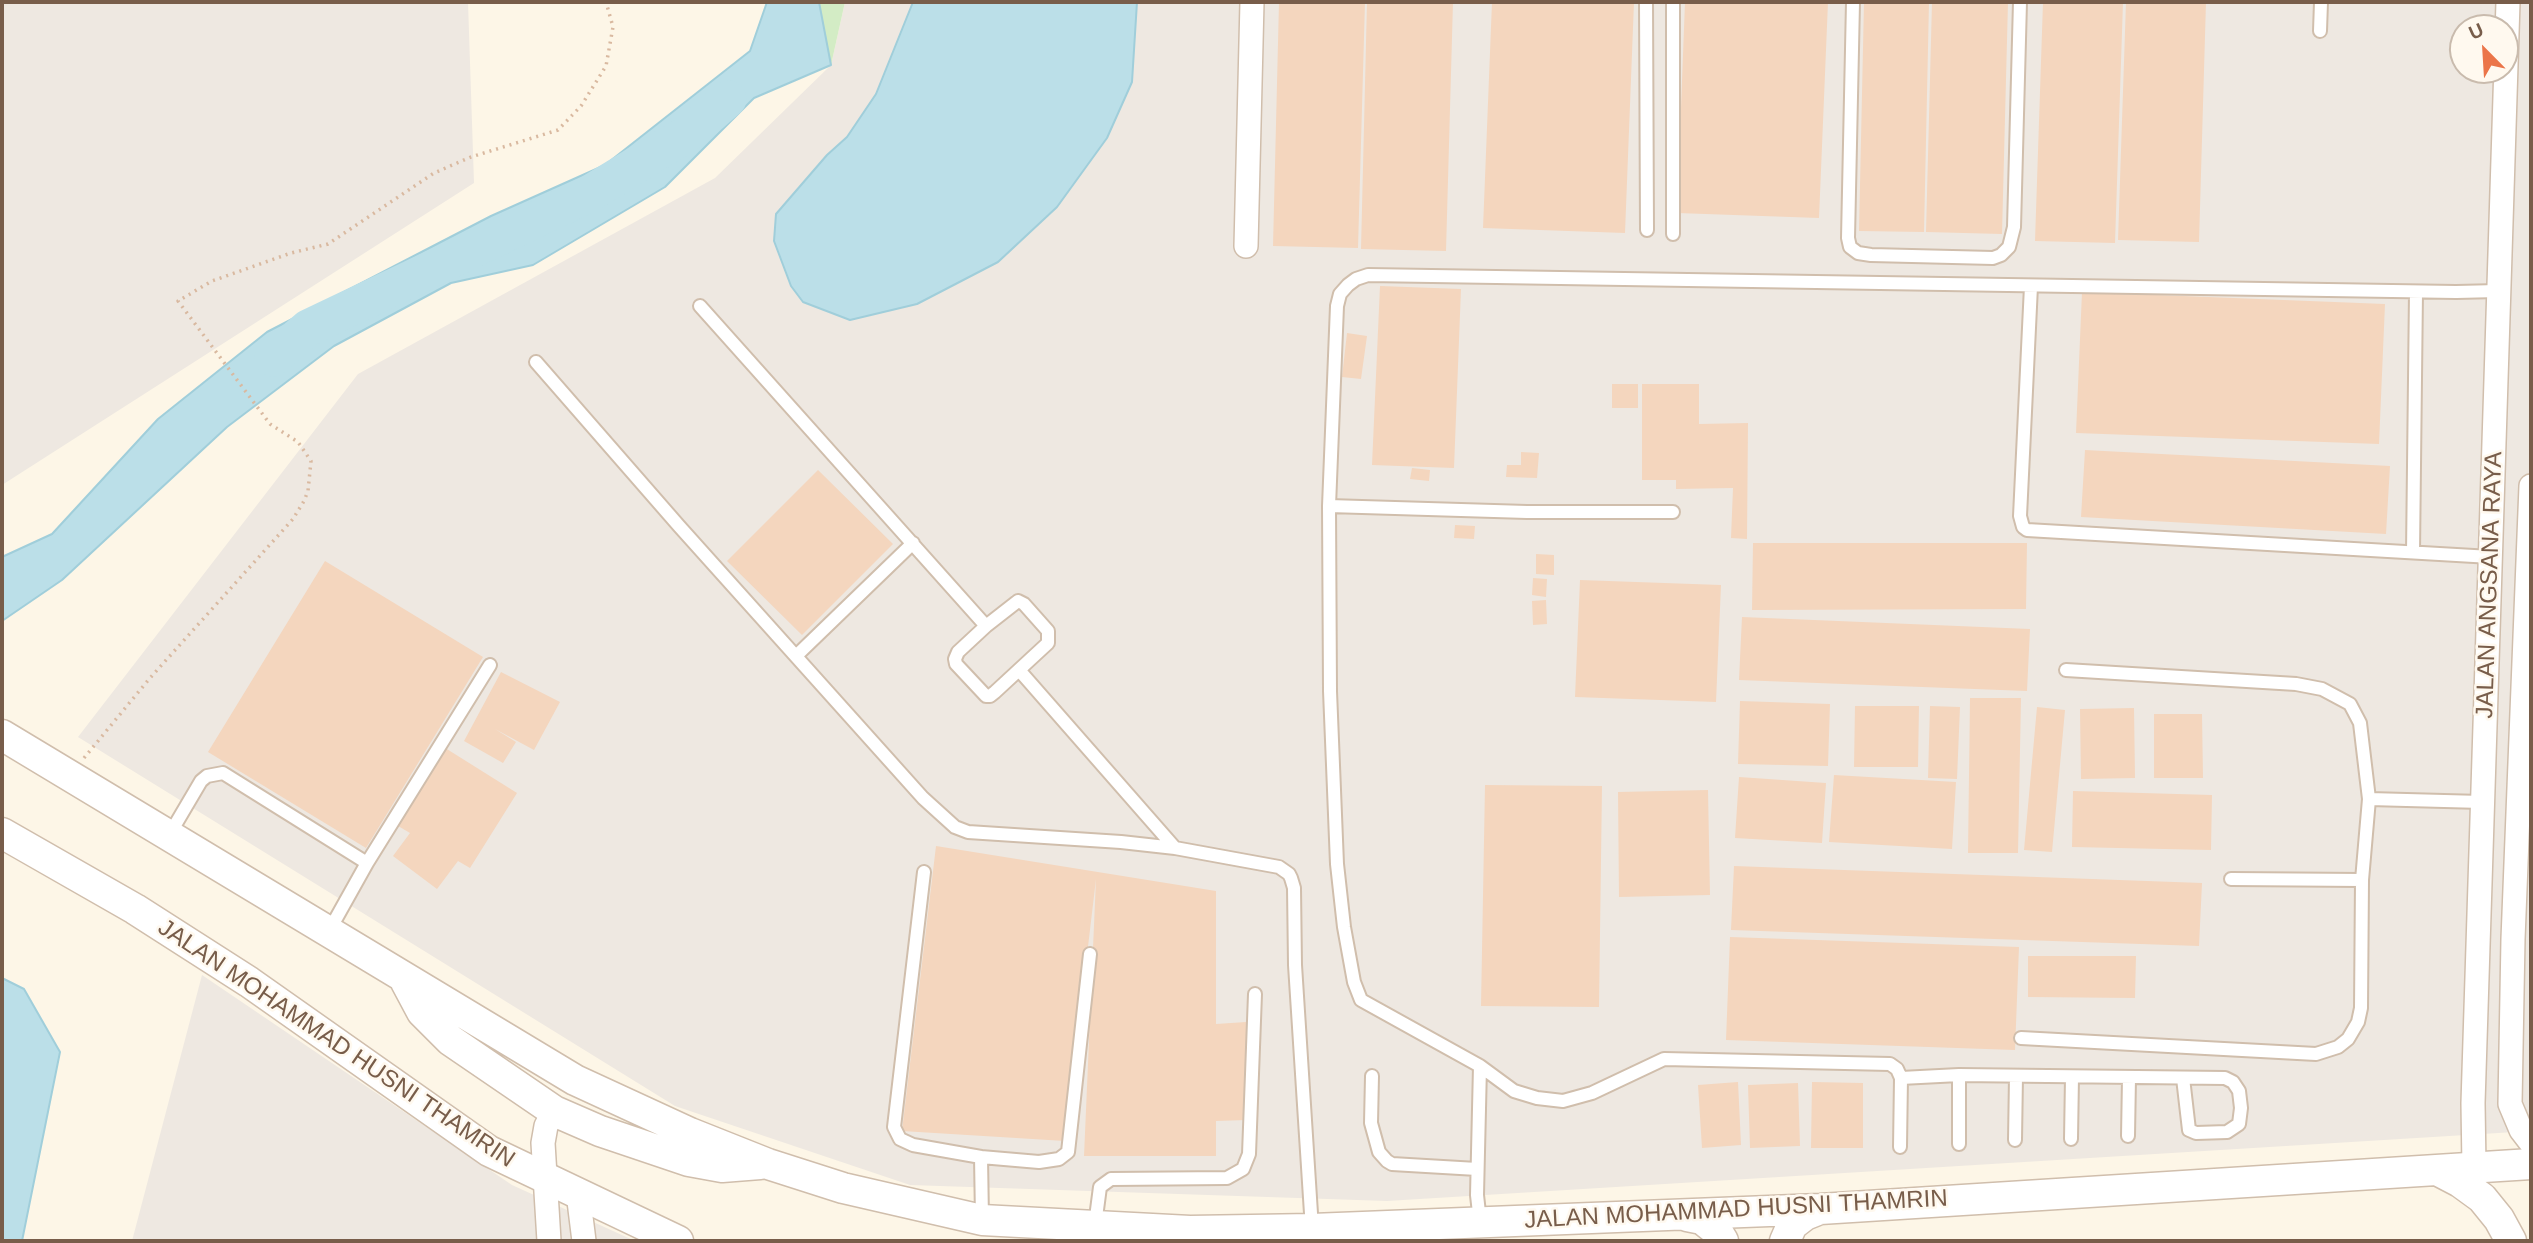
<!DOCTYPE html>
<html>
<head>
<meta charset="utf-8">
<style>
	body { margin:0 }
	#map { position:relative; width:2533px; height:1243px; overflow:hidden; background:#fdf6e7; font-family:Arial,sans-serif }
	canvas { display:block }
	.frame { position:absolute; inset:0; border:4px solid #785d4a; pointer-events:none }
	.north { position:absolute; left:2449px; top:14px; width:70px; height:70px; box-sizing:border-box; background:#fff9ef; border:2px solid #c9bbad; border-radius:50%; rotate:336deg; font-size:19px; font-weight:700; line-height:28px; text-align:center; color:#785d4a }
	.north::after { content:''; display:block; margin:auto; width:24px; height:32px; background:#eb7549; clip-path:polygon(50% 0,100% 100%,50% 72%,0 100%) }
</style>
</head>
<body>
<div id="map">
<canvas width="2533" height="1243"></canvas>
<div class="frame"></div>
<div class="north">U</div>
</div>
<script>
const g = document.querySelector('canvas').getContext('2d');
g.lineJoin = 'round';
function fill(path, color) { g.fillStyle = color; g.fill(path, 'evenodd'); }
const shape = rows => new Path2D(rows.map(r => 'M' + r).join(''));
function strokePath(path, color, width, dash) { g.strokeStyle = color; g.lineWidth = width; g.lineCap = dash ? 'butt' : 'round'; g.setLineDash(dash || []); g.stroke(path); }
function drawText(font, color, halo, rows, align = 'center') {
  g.font = font + ' Arial,sans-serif'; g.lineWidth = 5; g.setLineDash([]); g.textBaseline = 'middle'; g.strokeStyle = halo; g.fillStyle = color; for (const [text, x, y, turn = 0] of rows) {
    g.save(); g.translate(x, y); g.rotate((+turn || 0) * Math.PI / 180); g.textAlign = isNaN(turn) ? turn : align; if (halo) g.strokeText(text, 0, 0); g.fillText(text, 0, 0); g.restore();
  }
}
fill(shape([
	[2,2,468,2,474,183,2,485],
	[845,2,2531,2,2531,1131,1387,1201,910,1185,675,1106,78,737,358,374,715,178,831,65],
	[2463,28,2505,28,2505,70,2463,70],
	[202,975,512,1185,635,1241,132,1241]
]), '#eee8e1');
fill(shape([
	[819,2,845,2,831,65]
]), '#d3ecc5');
const water = shape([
	[767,2,819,2,831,65,754,98,665,187,533,265,451,283,334,346,227,427,62,580,2,621,2,557,52,534,158,419,267,332,491,216,605,165,750,51,767,2],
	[913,2,1137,2,1132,82,1107,138,1057,207,998,262,917,304,850,320,803,302,791,286,774,241,776,214,827,155,847,137,876,94,913,2],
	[2,978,24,989,60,1052,22,1241,2,1241,2,978]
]);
fill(water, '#bbdfe8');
strokePath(water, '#a0ceda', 2);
strokePath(shape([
	[273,358,308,328,589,194,690,132,728,99]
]), '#bbdfe8', 37);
fill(shape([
	[1279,2,1365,2,1358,248,1273,246],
	[1367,2,1453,2,1446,251,1361,249],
	[1492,2,1634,2,1625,233,1483,228],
	[1685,2,1828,2,1819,218,1677,213],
	[1864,2,1929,2,1924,232,1859,231],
	[1932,2,2008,2,2002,234,1926,232],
	[2043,2,2123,2,2115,243,2035,241],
	[2126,2,2206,2,2199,242,2118,240],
	[1380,286,1461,289,1454,468,1372,465],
	[2082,292,2385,304,2379,444,2076,433],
	[1347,333,1367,336,1361,379,1342,377],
	[1612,384,1638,384,1638,408,1612,408],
	[1642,384,1699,384,1699,424,1748,423,1747,539,1731,538,1733,488,1676,489,1676,480,1642,480],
	[2085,450,2390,466,2386,534,2081,517],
	[1521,452,1539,453,1537,478,1506,477,1507,465,1521,465],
	[1412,468,1430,470,1429,481,1410,479],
	[818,470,893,544,802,635,727,561],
	[1455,525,1475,526,1474,539,1454,538],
	[1753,543,2027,543,2026,609,1752,610],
	[1536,554,1554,555,1554,575,1536,574],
	[325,561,483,657,366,848,208,752],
	[1533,578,1547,579,1546,597,1532,595],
	[1580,580,1721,585,1716,702,1575,697],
	[1546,600,1547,624,1533,625,1532,601],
	[1742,617,2030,629,2027,691,1739,680],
	[501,672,560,702,534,750,495,729,516,742,503,763,464,741],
	[1970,698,2021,698,2018,853,1968,853],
	[1740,701,1830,704,1828,766,1738,764],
	[1855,706,1919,706,1918,767,1854,767],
	[1930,706,1960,707,1957,779,1928,778],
	[2037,707,2065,710,2052,852,2024,850],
	[2134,708,2135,778,2081,779,2080,709],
	[2154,714,2202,714,2203,778,2154,778],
	[442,746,517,793,470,868,458,861,437,889,393,856,410,833,393,823],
	[1834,775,1956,782,1952,849,1829,842],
	[1739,777,1826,783,1822,843,1735,838],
	[1485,785,1602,786,1599,1007,1481,1006],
	[1708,790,1710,895,1619,897,1618,792],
	[2073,791,2212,795,2211,850,2072,847],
	[936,846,1216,891,1216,1024,1246,1022,1247,1120,1216,1121,1216,1156,1084,1156,1096,879,1065,1141,902,1131],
	[1734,866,2202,883,2199,946,1731,930],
	[1730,937,2019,947,2015,1050,1726,1040],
	[2028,956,2136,956,2135,998,2028,997],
	[1738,1082,1741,1145,1702,1148,1698,1085],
	[1812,1082,1863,1083,1863,1148,1811,1148],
	[1798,1083,1800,1146,1750,1148,1748,1085]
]), '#f4d6be');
const service = shape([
	[1646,2,1647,230],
	[1853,2,1848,238,1850,247,1858,253,1871,255,1993,258,2001,255,2009,247,2014,227,2020,2],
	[2320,31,2321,2],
	[1673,234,1673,2],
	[2031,286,2020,516,2023,527,2027,530,2491,557],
	[700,306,986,626],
	[536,362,679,526,923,798,955,827,968,832,1121,842,1175,848,1019,670],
	[1329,506,1527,512,1673,512],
	[2413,552,2416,292],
	[1018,601,1024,604,1048,631,1048,643,995,692,990,696,986,696,956,664,955,659,958,652,986,626,1018,601],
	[796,656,913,543],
	[2066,670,2296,684,2322,689,2350,704,2360,723,2369,799],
	[168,837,201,781,207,776,223,773,367,863],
	[1175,848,1279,867,1289,874,1291,878,1294,888,1295,965,1312,1229],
	[924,872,894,1127,900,1139,913,1145,981,1157,982,1219],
	[2231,879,2362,880],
	[329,931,367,863,490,665],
	[2021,1038,2316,1054,2338,1047,2348,1039,2358,1022,2361,1008,2362,880,2369,799,2482,802],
	[1480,1066,1514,1091,1537,1098,1563,1101,1592,1093,1664,1059,1890,1064,1897,1069,1901,1078,1900,1147],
	[1372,1076,1371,1123,1379,1152,1387,1161,1392,1164,1477,1169],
	[1901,1078,1959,1075,2225,1078,2233,1082,2239,1091,2241,1108,2239,1124,2227,1132,2196,1133,2189,1130,2183,1078],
	[2128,1136,2129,1078],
	[2071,1139,2072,1077],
	[2015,1140,2016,1076],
	[1959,1144,1959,1075],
	[981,1157,1039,1162,1059,1159,1068,1152,1090,954],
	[1480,1222,1477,1195,1480,1066,1361,1000,1354,982,1344,927,1337,864,1330,691,1329,506,1337,306,1340,294,1348,285,1356,279,1368,275,2456,292,2498,291],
	[1095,1225,1100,1187,1111,1179,1227,1178,1243,1169,1249,1154,1255,994]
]);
const minor = shape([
	[1246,246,1252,2],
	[2531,486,2513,939,2510,1104,2521,1130,2531,1143],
	[2474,1167,2473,1103,2508,2],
	[578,1193,584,1241],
	[549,1241,543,1143,546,1126,554,1111]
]);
const tertiary = shape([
	[2,735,575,1080,690,1133,768,1164,843,1188,982,1220,1190,1231,1312,1229,1820,1209,2531,1164],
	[2,833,135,909,249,982,489,1151,678,1241],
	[406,982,422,1012,450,1040,554,1111,600,1131,689,1161,722,1167,760,1164],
	[2437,1170,2460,1182,2482,1198,2499,1219,2511,1241],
	[1687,1216,1702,1219,1717,1231,1723,1241],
	[1785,1241,1792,1225,1805,1215,1820,1209]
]);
strokePath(service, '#d0beac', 16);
strokePath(minor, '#d0beac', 26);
strokePath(tertiary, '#d0beac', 33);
strokePath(shape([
	[84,758,150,678,293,519,304,501,308,491,311,461,298,442,270,424,178,301,212,281,291,253,328,244,434,173,471,157,558,130,581,106,606,66,613,27,606,2]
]), '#d9b9a0', 3.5, [2, 5]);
strokePath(service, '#fff', 12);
strokePath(minor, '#fff', 23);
strokePath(tertiary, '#fff', 30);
drawText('24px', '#785d4a', '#fff9ef', [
	["JALAN ANGSANA RAYA",2490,585,-88],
	["JALAN MOHAMMAD HUSNI THAMRIN",336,1044,34],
	["JALAN MOHAMMAD HUSNI THAMRIN",1736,1210,-3]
]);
</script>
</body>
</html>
